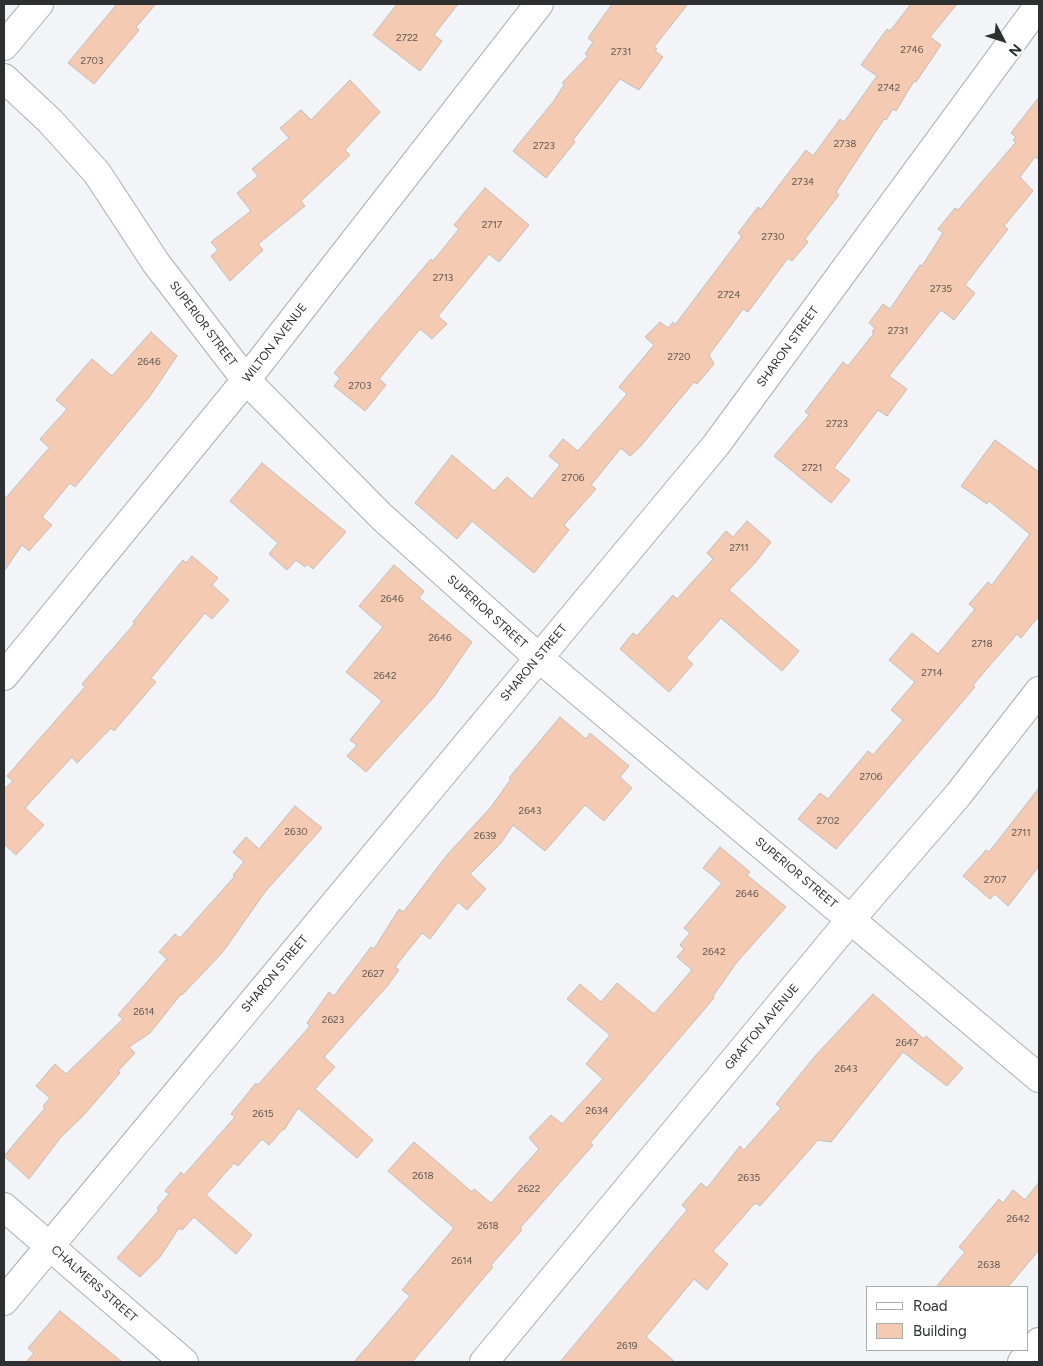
<!DOCTYPE html>
<html>
<head>
<meta charset="utf-8">
<style>
	body { margin:0 }
	#map { position:relative; width:1043px; height:1366px; overflow:hidden; background:#f2f4f8; font-family:Figtree,sans-serif }
	canvas { display:block }
	.frame { position:absolute; inset:0; border:5px solid #2e2f31; pointer-events:none }
	.legend { position:absolute; left:866px; top:1286px; width:162px; height:65px; box-sizing:border-box; background:#fff; border:1px solid #abacad; margin:0; padding:6px 9px; list-style:none; font-size:15px; color:#2e2f31 }
	.legend li { display:flex; align-items:center; gap:10px; height:25px }
	.legend b { width:25px; border:1px solid #abacad }
	.north { position:absolute; left:978px; top:15px; width:50px; height:50px; -webkit-text-stroke:4px #fff; paint-order:stroke; rotate:130deg; font-size:14px; font-weight:700; line-height:20px; text-align:center; color:#2e2f31 }
	.north::after { content:''; display:block; margin:auto; width:18px; height:22px; background:#2e2f31; clip-path:polygon(50% 0,100% 100%,50% 72%,0 100%) }
</style>
</head>
<body>
<div id="map">
<canvas width="1043" height="1366"></canvas>
<div class="frame"></div>
<ul class="legend">
<li><b style="height:6px;background:#fff"></b>Road</li>
<li><b style="height:14px;background:#f4cab2"></b>Building</li>
</ul>
<div class="north">N</div>
</div>
<script>
const g = document.querySelector('canvas').getContext('2d');
g.lineJoin = 'round';
function fill(path, color) { g.fillStyle = color; g.fill(path, 'evenodd'); }
const shape = rows => new Path2D(rows.map(r => 'M' + r).join(''));
function strokePath(path, color, width, dash) { g.strokeStyle = color; g.lineWidth = width; g.lineCap = dash ? 'butt' : 'round'; g.setLineDash(dash || []); g.stroke(path); }
function drawText(font, color, halo, rows, align = 'center') {
  g.font = font + ' Figtree,sans-serif'; g.lineWidth = 4; g.setLineDash([]); g.textBaseline = 'middle'; g.strokeStyle = halo; g.fillStyle = color; for (const [text, x, y, turn = 0] of rows) {
    g.save(); g.translate(x, y); g.rotate((+turn || 0) * Math.PI / 180); g.textAlign = isNaN(turn) ? turn : align; if (halo) g.strokeText(text, 0, 0); g.fillText(text, 0, 0); g.restore();
  }
}
const building = shape([
	[117,4,156,4,136,27,139,30,94,84,68,63,117,4],
	[397,4,458,4,434,35,442,41,420,71,373,35,397,4],
	[612,4,688,4,654,47,657,49,655,51,663,57,639,90,620,79,573,140,575,142,546,178,513,151,553,102,564,85,562,83,588,56,585,54,593,42,588,38,612,4],
	[911,4,957,4,930,37,941,45,916,82,914,81,896,111,893,109,886,120,884,119,836,192,839,195,805,239,808,242,792,261,788,258,748,312,743,309,709,355,714,364,697,384,694,382,639,448,630,456,621,448,591,485,596,489,564,525,569,530,534,573,472,521,457,539,415,503,452,455,494,491,507,477,532,499,560,465,549,456,563,439,578,451,627,394,619,387,654,345,645,337,660,322,668,328,673,322,675,325,742,236,738,233,758,207,761,209,806,150,813,156,840,119,844,122,877,76,861,65,887,29,890,31,911,4],
	[350,80,380,112,345,150,350,155,301,201,305,206,258,244,263,250,230,281,211,256,218,250,211,242,251,211,237,193,258,176,252,169,289,138,280,128,301,110,311,120,350,80],
	[1039,97,1039,160,1035,157,1020,177,1033,191,1004,226,1008,229,965,285,975,293,954,320,941,310,889,376,907,389,887,416,878,410,834,468,850,480,831,503,774,456,809,415,805,412,843,362,848,366,874,333,872,332,875,328,869,323,883,304,890,309,920,265,922,266,943,233,938,229,955,208,958,210,1016,142,1013,140,1016,137,1011,133,1039,97],
	[485,188,529,225,499,262,489,254,438,316,447,324,432,339,420,329,379,379,386,385,365,411,334,386,340,378,334,373,431,259,433,261,459,229,454,225,485,188],
	[151,332,177,356,150,396,75,487,70,483,42,517,52,525,29,551,22,545,4,571,4,500,49,448,40,439,67,409,56,400,92,359,112,376,151,332],
	[995,440,1039,472,1039,616,1021,638,1017,634,973,685,975,687,836,849,798,819,820,793,828,799,868,751,873,755,903,720,891,710,915,682,889,660,912,633,938,654,975,609,969,604,988,582,992,585,1030,534,989,501,987,504,961,486,995,440],
	[262,463,346,532,313,569,307,564,305,567,296,560,287,570,269,554,278,543,230,501,262,463],
	[747,521,771,542,755,563,729,590,799,651,782,671,721,618,686,658,693,664,669,692,620,649,633,633,637,636,673,595,677,599,713,559,707,553,726,531,733,537,747,521],
	[192,556,218,578,212,585,229,600,212,619,205,613,151,678,156,682,114,731,111,728,77,763,72,757,25,808,44,825,16,855,4,844,4,789,13,781,7,776,85,687,82,684,135,623,133,622,156,593,183,560,186,563,192,556],
	[394,565,424,591,419,598,472,642,434,697,366,772,347,756,357,745,350,740,382,701,346,672,383,627,359,606,394,565],
	[560,717,586,739,590,733,629,766,620,777,632,788,604,821,585,805,545,851,513,825,501,843,470,874,486,889,467,910,458,902,430,939,422,933,395,967,399,970,388,985,324,1057,335,1067,315,1089,373,1140,357,1158,298,1108,284,1130,283,1129,269,1145,262,1139,238,1166,234,1163,206,1195,252,1235,236,1254,194,1217,182,1230,179,1228,160,1257,140,1277,117,1258,159,1210,157,1208,169,1194,165,1191,181,1172,184,1175,235,1117,231,1114,256,1083,258,1085,310,1026,307,1023,329,992,334,996,371,947,374,949,399,909,403,912,412,901,447,855,491,807,511,779,509,778,560,717],
	[1039,788,1039,866,1008,906,995,894,990,899,963,876,986,850,989,852,1039,788],
	[295,806,322,828,265,892,222,953,182,995,181,994,150,1033,129,1047,135,1053,118,1071,120,1073,83,1116,61,1137,29,1179,4,1156,45,1108,43,1106,50,1098,36,1086,55,1064,66,1074,123,1019,118,1015,167,959,159,952,175,934,180,938,235,876,233,875,244,862,233,852,246,837,259,849,295,806],
	[720,847,750,872,747,875,786,907,737,962,713,996,714,998,590,1143,593,1145,520,1228,522,1230,491,1265,493,1267,412,1362,354,1362,410,1296,402,1290,454,1228,388,1171,414,1142,472,1192,474,1189,491,1203,539,1149,529,1138,551,1115,562,1124,603,1079,586,1064,610,1035,567,999,580,984,601,1002,617,983,654,1014,692,970,677,957,684,949,680,945,690,933,684,928,722,883,703,868,720,847],
	[873,994,924,1039,926,1036,963,1068,947,1086,903,1052,831,1142,818,1140,760,1206,755,1203,713,1251,728,1264,707,1290,694,1279,646,1337,675,1362,560,1362,687,1210,682,1205,701,1183,707,1188,740,1146,744,1150,781,1108,776,1104,816,1055,873,994],
	[1039,1182,1039,1250,1008,1287,936,1287,965,1252,959,1247,999,1199,1003,1203,1013,1190,1025,1200,1039,1182],
	[60,1311,122,1362,26,1362,34,1353,28,1348,60,1311]
]);
fill(building, '#f4cab2');
strokePath(building, '#c0bcb9', 1);
const minor = shape([
	[4,46,39,4],
	[4,78,50,121,97,173,156,263,246,380,382,517,539,658,1039,1078],
	[4,676,246,380,539,4],
	[4,1207,184,1362],
	[4,1301,716,445,1039,5],
	[484,1362,851,919,958,795,1039,691],
	[1022,1362,1039,1342]
]);
strokePath(minor, '#abadb1', 30);
strokePath(minor, '#fff', 28);
drawText('10px', '#605651', null, [
	["2722",407,38],
	["2746",912,50],
	["2731",621,52],
	["2703",92,61],
	["2742",889,88],
	["2738",845,144],
	["2723",544,146],
	["2734",803,182],
	["2717",492,225],
	["2730",773,237],
	["2713",443,278],
	["2735",941,289],
	["2724",729,295],
	["2731",898,331],
	["2720",679,357],
	["2646",149,362],
	["2703",360,386],
	["2723",837,424],
	["2721",812,468],
	["2706",573,478],
	["2711",739,548],
	["2646",392,599],
	["2646",440,638],
	["2718",982,644],
	["2714",932,673],
	["2642",385,676],
	["2706",871,777],
	["2643",530,811],
	["2702",828,821],
	["2630",296,832],
	["2711",1021,833],
	["2639",485,836],
	["2707",995,880],
	["2646",747,894],
	["2642",714,952],
	["2627",373,974],
	["2614",144,1012],
	["2623",333,1020],
	["2647",907,1043],
	["2643",846,1069],
	["2634",597,1111],
	["2615",263,1114],
	["2618",423,1176],
	["2635",749,1178],
	["2622",529,1189],
	["2642",1018,1219],
	["2618",488,1226],
	["2614",462,1261],
	["2638",989,1265],
	["2619",627,1346]
]);
drawText('12px', '#2e2f31', '#fff', [
	["SUPERIOR STREET",203,324,53],
	["WILTON AVENUE",275,343,-52],
	["SHARON STREET",788,347,-54],
	["SUPERIOR STREET",487,612,42],
	["SHARON STREET",534,663,-50],
	["SUPERIOR STREET",796,873,40],
	["SHARON STREET",275,974,-50],
	["GRAFTON AVENUE",762,1027,-50],
	["CHALMERS STREET",94,1284,41]
]);
</script>
</body>
</html>
